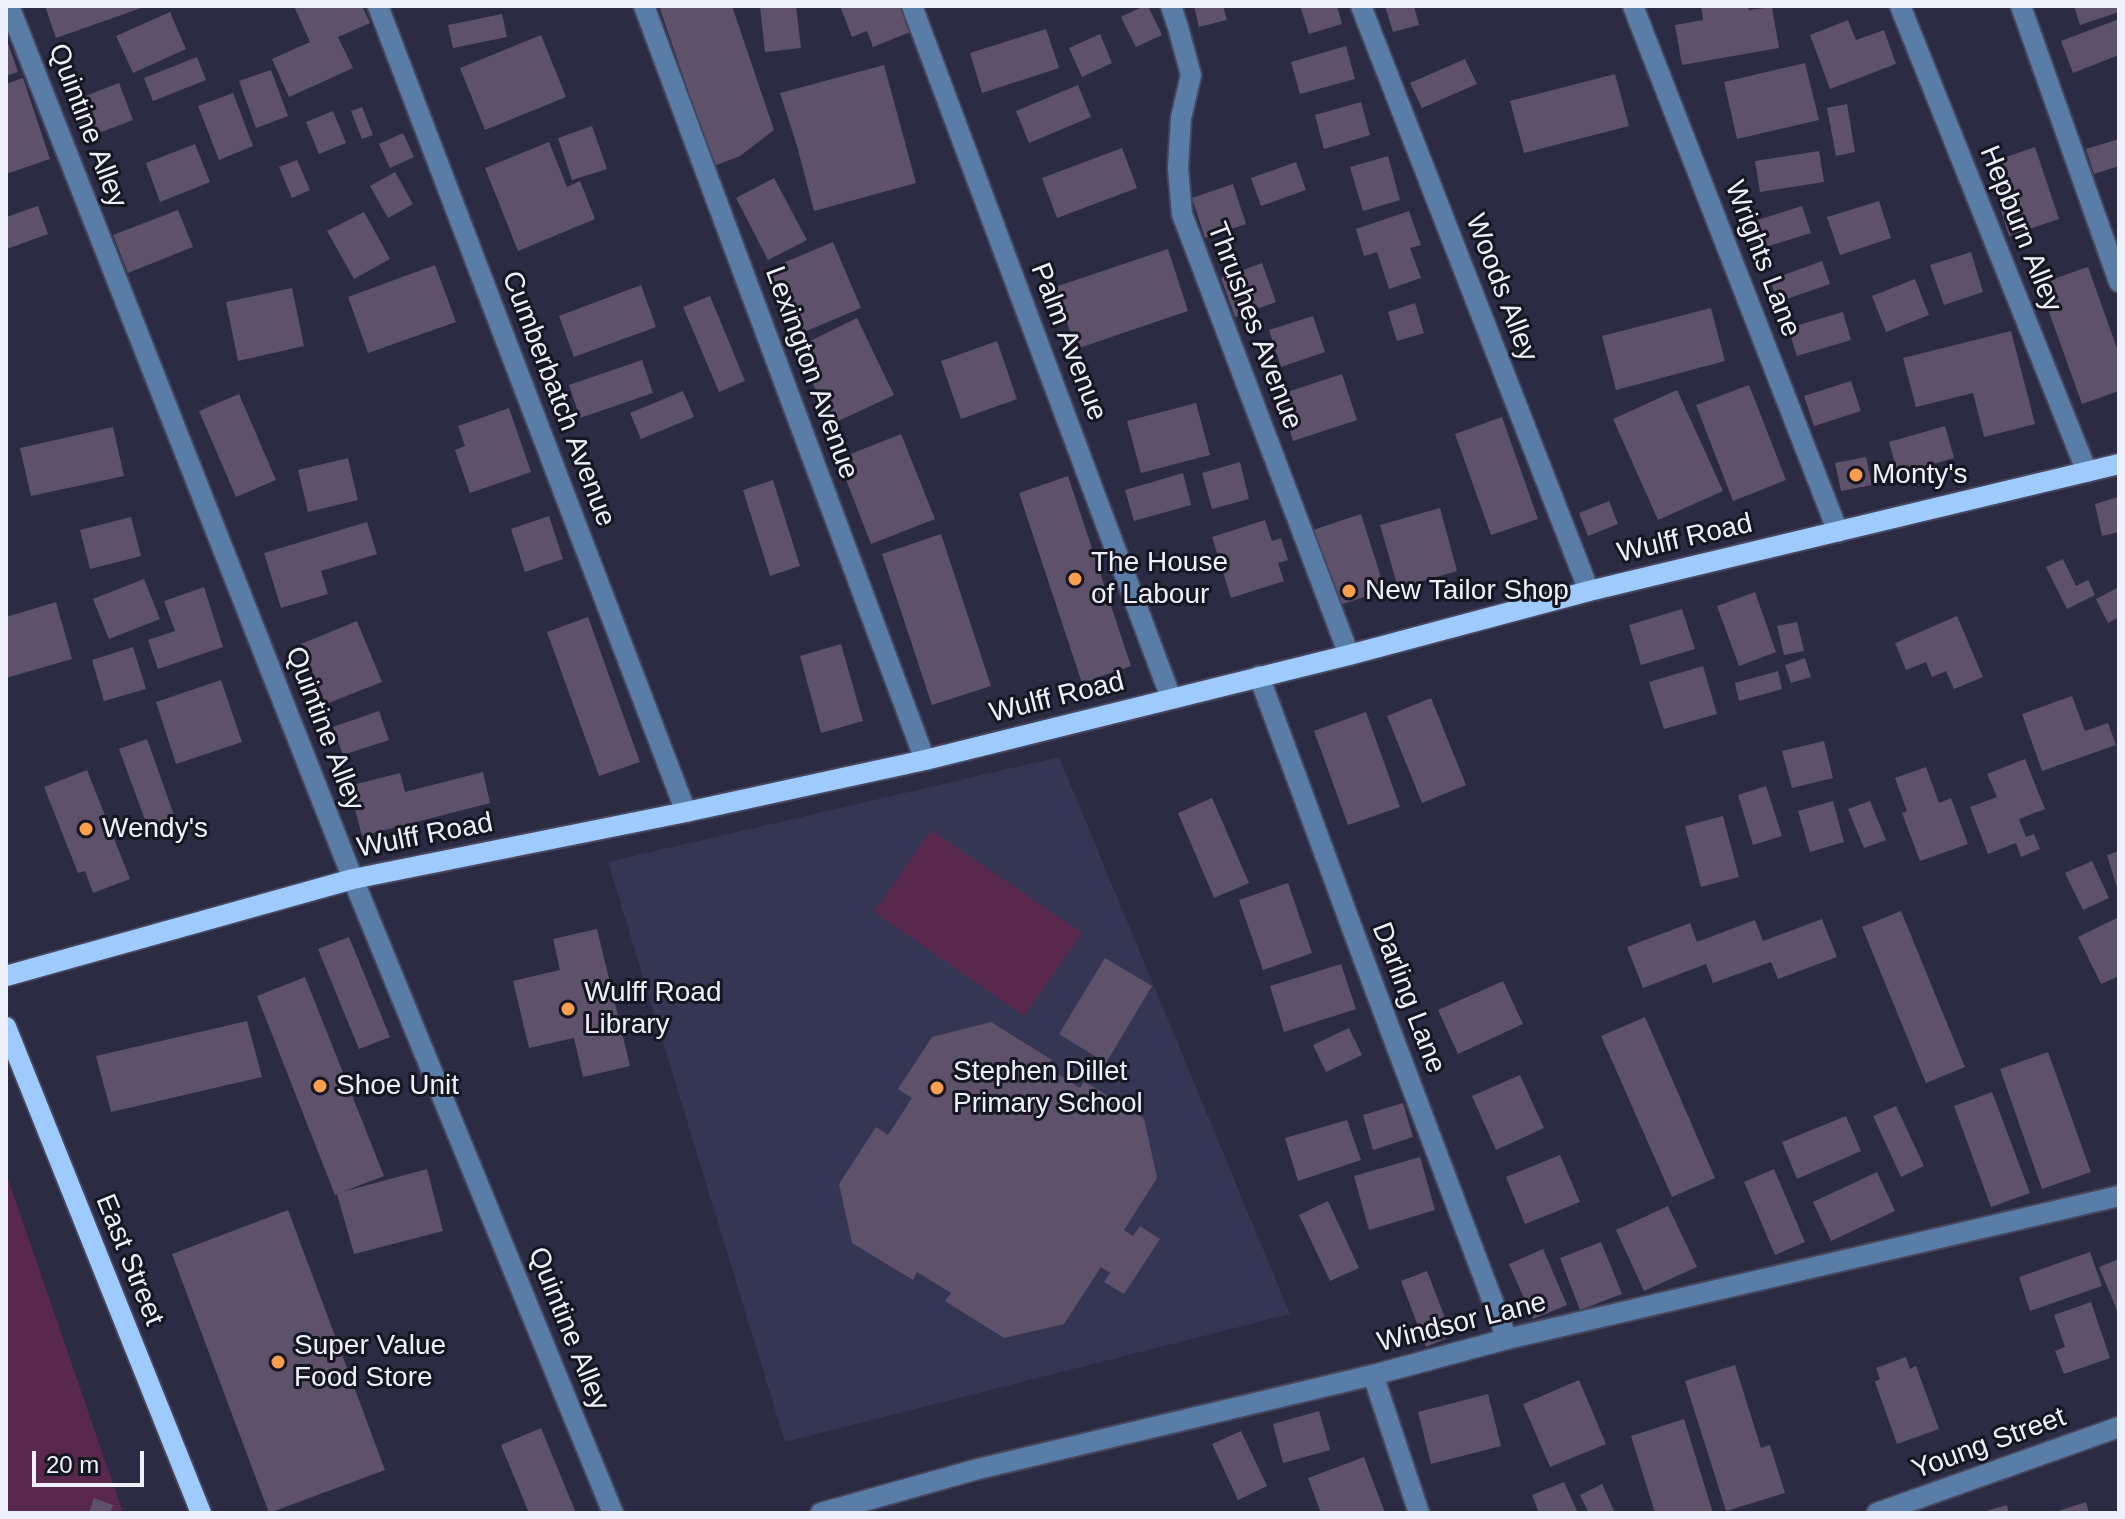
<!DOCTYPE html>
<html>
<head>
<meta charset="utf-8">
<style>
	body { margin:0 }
	#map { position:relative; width:2125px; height:1519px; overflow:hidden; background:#2b2c44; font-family:Helvetica,sans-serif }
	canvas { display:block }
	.frame { position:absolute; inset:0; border:8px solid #eef0fc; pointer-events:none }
	.scale { position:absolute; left:32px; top:1451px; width:112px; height:36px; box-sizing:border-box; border:4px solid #eef0fc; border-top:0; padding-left:10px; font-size:24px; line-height:28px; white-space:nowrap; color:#eef0fc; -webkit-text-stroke:6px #151621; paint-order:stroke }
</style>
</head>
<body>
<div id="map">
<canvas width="2125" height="1519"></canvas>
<div class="frame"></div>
<div class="scale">20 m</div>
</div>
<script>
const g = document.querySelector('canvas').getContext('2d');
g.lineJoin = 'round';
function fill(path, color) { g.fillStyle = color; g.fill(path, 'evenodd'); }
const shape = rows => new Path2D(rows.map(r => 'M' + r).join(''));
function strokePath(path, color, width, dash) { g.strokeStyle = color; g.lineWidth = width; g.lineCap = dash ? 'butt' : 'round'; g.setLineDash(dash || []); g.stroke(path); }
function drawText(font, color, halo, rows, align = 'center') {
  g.font = font + ' Helvetica,sans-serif'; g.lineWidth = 6; g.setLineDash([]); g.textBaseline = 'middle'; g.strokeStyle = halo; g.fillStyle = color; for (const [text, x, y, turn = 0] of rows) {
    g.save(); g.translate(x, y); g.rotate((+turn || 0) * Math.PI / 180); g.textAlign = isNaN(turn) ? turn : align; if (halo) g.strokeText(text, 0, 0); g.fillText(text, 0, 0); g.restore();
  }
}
fill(shape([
	[1059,757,1290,1314,785,1442,608,862]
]), '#353653');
fill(shape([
	[931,830,1082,933,1024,1016,874,912],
	[6,1173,123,1513,6,1513]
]), '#59284d');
fill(shape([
	[45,6,147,6,56,38],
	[294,6,362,6,370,23,338,37,353,68,289,97,272,59,310,42],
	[659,6,732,6,774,130,740,156,714,166],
	[760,6,796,6,801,48,765,52],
	[840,6,902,6,913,31,873,47,867,31,852,37],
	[1144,6,1148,6,1162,35,1136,47,1121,17],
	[1194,6,1223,6,1227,20,1199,27],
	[1300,6,1337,6,1342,24,1309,34],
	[1385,6,1414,6,1419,25,1393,32],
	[1701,6,1748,6,1749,10,1772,7,1779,48,1682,65,1675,25,1703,20],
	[2074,6,2119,6,2119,12,2080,25],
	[170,12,186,49,133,73,116,36],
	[502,14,507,37,453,48,448,25],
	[2119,19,2119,55,2073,73,2061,41],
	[1848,20,1856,40,1884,30,1896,64,1830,89,1810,35],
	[1046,29,1059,68,982,93,970,53],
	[1100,34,1112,63,1082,77,1069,48],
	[541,35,566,97,485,130,460,68],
	[6,37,18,72,6,76],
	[1346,46,1355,79,1300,94,1291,62],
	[197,57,206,80,153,101,144,78],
	[1465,59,1477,84,1422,108,1410,83],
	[1805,63,1819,120,1737,139,1724,82],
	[884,65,916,183,814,211,797,146,780,93],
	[271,70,288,116,256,128,239,81],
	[1615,74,1629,126,1524,153,1510,101],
	[23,78,50,159,6,174,6,84],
	[119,83,133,120,83,139,70,102],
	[1078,85,1091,117,1029,143,1016,111],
	[233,93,253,146,219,160,198,106],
	[1361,102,1370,135,1324,149,1315,115],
	[1847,104,1855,152,1836,156,1827,108],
	[362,107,373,135,362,139,351,111],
	[333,111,346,143,319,154,306,122],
	[592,126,607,169,572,180,558,138],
	[403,133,414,157,390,168,379,144],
	[2119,139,2119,166,2094,174,2086,149],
	[549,142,567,187,580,181,595,219,518,251,485,168],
	[195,144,210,182,160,202,146,163],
	[2035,147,2059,219,2009,236,1986,164],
	[1122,148,1137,188,1057,218,1042,178],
	[1819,151,1824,182,1760,192,1755,161],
	[1388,156,1400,200,1363,211,1350,167],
	[297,160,310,190,292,198,279,167],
	[1296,162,1306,190,1261,206,1251,178],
	[395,172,413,204,388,218,370,186],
	[774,178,807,240,768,260,736,198],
	[1233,184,1246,224,1205,238,1192,198],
	[1879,201,1891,238,1840,255,1827,217],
	[38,206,48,234,7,249,6,217],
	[1802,206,1811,233,1753,251,1745,224],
	[178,210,193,247,128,273,113,235],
	[1409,211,1421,245,1410,248,1421,278,1389,289,1377,252,1364,256,1356,229],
	[364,212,390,259,354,279,327,231],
	[833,242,861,308,797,335,769,269],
	[1168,249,1188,311,1076,349,1055,287],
	[1971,252,1983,292,1944,305,1930,265],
	[1822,261,1830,284,1778,302,1770,280],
	[1262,263,1276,302,1235,317,1221,278],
	[435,265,456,322,368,353,348,297],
	[2088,267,2119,354,2119,391,2082,404,2039,284],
	[1915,279,1929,315,1886,332,1872,296],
	[641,285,656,327,574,357,559,316],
	[292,288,304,346,238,361,226,302],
	[710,296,745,381,719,392,683,307],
	[1415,303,1424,333,1397,341,1388,312],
	[1711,308,1725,361,1616,390,1602,336],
	[1843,312,1851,340,1797,356,1788,328],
	[1313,316,1325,352,1281,367,1269,330],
	[857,318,894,395,832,424,796,348],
	[2011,331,2035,424,1984,437,1973,393,1916,407,1903,358],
	[997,341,1017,399,961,419,941,361],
	[642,360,653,393,580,418,569,385],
	[1342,374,1357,420,1293,441,1278,395],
	[1851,381,1861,411,1814,426,1804,396],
	[1749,385,1786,480,1733,501,1696,405],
	[1677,390,1723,491,1658,520,1613,419],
	[683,391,694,417,641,439,630,413],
	[239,394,276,480,236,497,199,411],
	[1196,403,1210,455,1141,473,1127,421],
	[509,408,531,472,470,493,455,450,465,446,458,426],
	[1502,417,1538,519,1491,535,1455,434],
	[1945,426,1954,458,1898,474,1889,442],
	[113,427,124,476,31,496,20,448],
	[901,434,935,519,871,544,838,459],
	[1866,457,1872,485,1841,491,1835,463],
	[348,458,358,500,308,512,298,470],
	[1240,462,1249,499,1212,509,1202,473],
	[1183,473,1191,505,1134,521,1125,490],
	[1068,476,1131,666,1082,683,1019,493],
	[773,480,800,566,770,576,743,490],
	[2118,497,2119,532,2102,536,2095,504],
	[1609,501,1618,524,1588,536,1579,513],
	[1440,508,1457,571,1398,588,1380,525],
	[1361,514,1385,590,1337,606,1313,530],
	[549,516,563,559,525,572,511,529],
	[131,517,141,556,90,569,80,530],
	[1265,520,1272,541,1281,538,1288,560,1278,563,1284,581,1231,598,1212,537],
	[367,522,377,554,321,571,328,594,281,608,264,553],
	[941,534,991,686,932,705,882,554],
	[2063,559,2076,586,2088,580,2095,595,2067,609,2046,567],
	[144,579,160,619,109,639,93,599],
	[204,587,223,647,158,669,148,640,175,631,164,601],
	[2119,587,2119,617,2108,623,2096,599],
	[1755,592,1776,652,1739,666,1717,606],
	[56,602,72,659,6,678,6,617],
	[1682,609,1695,649,1641,665,1629,625],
	[1957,616,1983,677,1954,689,1946,671,1932,677,1926,662,1906,670,1895,643],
	[588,617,640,762,599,776,547,632],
	[357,621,382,682,326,704,301,644],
	[1797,622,1804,651,1784,655,1777,626],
	[841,644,863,721,821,733,800,656],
	[133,647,146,689,104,701,92,660],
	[1805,658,1811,677,1791,683,1785,665],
	[1703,666,1717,714,1664,729,1649,682],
	[1778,671,1782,689,1739,701,1735,683],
	[221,680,242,742,176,764,156,702],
	[2072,696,2085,731,2108,723,2116,745,2042,771,2022,714],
	[1431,698,1466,785,1422,803,1387,716],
	[379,711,389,740,343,755,333,727],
	[1366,712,1400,807,1348,825,1314,731],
	[147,739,175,818,148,828,119,749],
	[1824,741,1833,778,1792,788,1782,751],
	[2025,759,2045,809,2019,819,2026,837,2034,834,2040,849,2021,857,2016,843,1988,854,1970,807,1997,797,1987,774],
	[1926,767,1939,803,1951,798,1968,844,1920,861,1902,813,1907,811,1895,778],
	[87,770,130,879,93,893,85,871,78,873,44,787],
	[483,772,490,803,362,836,349,786,400,773,405,792],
	[1766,786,1782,836,1753,845,1738,795],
	[1212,798,1249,883,1214,898,1178,813],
	[1833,801,1844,842,1810,852,1798,811],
	[1870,801,1886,840,1864,848,1848,809],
	[1723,816,1739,877,1701,887,1685,826],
	[2119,851,2119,891,2118,891,2107,855],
	[2092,861,2109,898,2083,910,2065,873],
	[1288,883,1312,953,1263,970,1239,900],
	[1901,911,1965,1067,1926,1083,1862,927],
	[2117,918,2119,922,2119,976,2101,984,2078,937],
	[1822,919,1837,957,1778,979,1771,962,1713,983,1706,964,1643,988,1627,947,1690,923,1697,942,1755,920,1763,941],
	[597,929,630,1066,583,1077,574,1038,529,1048,513,981,560,970,553,939],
	[349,937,390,1037,359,1049,318,949],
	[1105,958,1152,986,1106,1063,1059,1034],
	[1341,964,1356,1009,1284,1032,1270,986],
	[305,977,384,1176,342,1192,427,1169,443,1231,354,1254,337,1194,335,1195,257,996],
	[1503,981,1523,1024,1458,1054,1438,1010],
	[1645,1017,1715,1178,1672,1197,1601,1036],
	[247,1021,262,1077,111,1112,96,1056],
	[991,1022,1052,1060,1047,1067,1080,1088,1084,1081,1144,1118,1157,1178,1124,1230,1133,1236,1140,1226,1160,1239,1124,1294,1104,1282,1110,1273,1101,1267,1064,1324,1004,1338,945,1301,951,1293,917,1272,913,1280,852,1243,839,1184,876,1127,888,1135,912,1098,898,1089,932,1037],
	[1349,1028,1362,1055,1326,1072,1313,1045],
	[2048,1052,2091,1172,2042,1189,2000,1069],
	[1520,1075,1544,1128,1496,1150,1472,1096],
	[1992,1092,2030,1193,1991,1207,1954,1106],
	[1403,1103,1413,1137,1373,1150,1363,1115],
	[1896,1106,1924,1166,1901,1177,1873,1116],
	[1846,1116,1861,1151,1797,1179,1782,1142],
	[1347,1120,1361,1160,1298,1181,1285,1138],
	[1560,1155,1580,1202,1525,1224,1506,1177],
	[1420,1157,1435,1210,1369,1230,1354,1176],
	[1774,1169,1805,1242,1775,1255,1744,1182],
	[1877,1172,1895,1211,1831,1241,1813,1202],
	[1328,1201,1359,1268,1330,1281,1299,1215],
	[1668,1206,1697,1267,1644,1291,1616,1230],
	[288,1210,385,1470,269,1513,172,1254],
	[1601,1242,1622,1294,1580,1310,1560,1258],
	[1543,1249,1567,1305,1533,1319,1509,1264],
	[2090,1252,2102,1286,2030,1311,2019,1277],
	[2119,1259,2119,1315,2099,1267],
	[1427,1271,1452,1336,1426,1347,1401,1281],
	[2091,1302,2110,1358,2064,1374,2055,1351,2065,1347,2054,1315],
	[1906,1357,1910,1369,1916,1366,1939,1429,1897,1444,1875,1382,1880,1379,1876,1368],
	[1735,1365,1761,1448,1770,1445,1785,1493,1726,1511,1685,1381],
	[1579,1380,1606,1444,1550,1467,1523,1404],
	[1488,1394,1501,1446,1431,1464,1418,1412],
	[1319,1411,1330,1450,1283,1463,1273,1424],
	[1684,1419,1713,1513,1655,1513,1631,1436],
	[541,1428,576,1513,529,1513,501,1445],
	[1241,1431,1267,1486,1238,1500,1212,1444],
	[1364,1457,1385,1513,1321,1513,1308,1478],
	[1564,1482,1578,1513,1539,1513,1532,1495],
	[1602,1484,1615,1513,1589,1513,1580,1495],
	[94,1498,113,1505,110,1513,89,1513],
	[2086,1502,2089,1513,2055,1513,2055,1512],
	[2007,1505,2009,1513,1983,1513,1983,1512]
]), '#5e516a');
const minor = shape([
	[9,6,353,879,613,1513],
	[378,6,686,812],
	[644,6,925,760],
	[912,6,1171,698],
	[1171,6,1178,27,1191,75,1181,118,1178,168,1182,214,1349,655],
	[1361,6,1589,591],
	[1633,6,1838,532],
	[1900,6,2087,472],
	[2021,6,2119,282],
	[1259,676,1365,963,1507,1339],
	[1373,1375,1419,1513],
	[821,1513,978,1469,1373,1375,1507,1339,2119,1196],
	[1877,1513,2119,1427]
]);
const major = shape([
	[6,976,353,879,686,812,925,760,1349,655,1589,591,2119,464],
	[6,1027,201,1513]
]);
strokePath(minor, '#46475e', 24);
strokePath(major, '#46475e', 24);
strokePath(minor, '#5a7da7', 20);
strokePath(major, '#9fcafe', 20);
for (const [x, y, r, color] of [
	[1856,475,8,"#f99f4d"],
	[1075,579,8,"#f99f4d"],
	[1349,591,8,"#f99f4d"],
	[86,829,8,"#f99f4d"],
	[568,1009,8,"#f99f4d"],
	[320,1086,8,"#f99f4d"],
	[937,1088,8,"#f99f4d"],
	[278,1362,8,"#f99f4d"]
]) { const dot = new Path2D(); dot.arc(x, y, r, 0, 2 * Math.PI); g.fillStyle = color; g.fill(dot); strokePath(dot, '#151621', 3); }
drawText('28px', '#eef0fc', '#151621', [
	["Quintine Alley",87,126,69],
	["Hepburn Alley",2020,229,68],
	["Wrights Lane",1762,259,69],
	["Woods Alley",1501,288,69],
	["Thrushes Avenue",1254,326,69],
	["Palm Avenue",1068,342,69],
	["Lexington Avenue",811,373,70],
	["Cumberbatch Avenue",558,399,69],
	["Wulff Road",1685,539,-13],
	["Wulff Road",1057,698,-14],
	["Quintine Alley",324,729,69],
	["Wulff Road",425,836,-11],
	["Darling Lane",1408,998,69],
	["East Street",129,1260,68],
	["Windsor Lane",1462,1323,-14],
	["Quintine Alley",568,1329,68],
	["Young Street",1989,1444,-20]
]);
drawText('28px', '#eef0fc', '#151621', [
	["Monty's",1872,475],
	["The House",1091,563],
	["of Labour",1091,595],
	["New Tailor Shop",1365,591],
	["Wendy's",102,829],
	["Wulff Road",584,993],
	["Library",584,1025],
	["Stephen Dillet",953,1072],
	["Primary School",953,1104],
	["Shoe Unit",336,1086],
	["Super Value",294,1346],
	["Food Store",294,1378]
], 'left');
</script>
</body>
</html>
